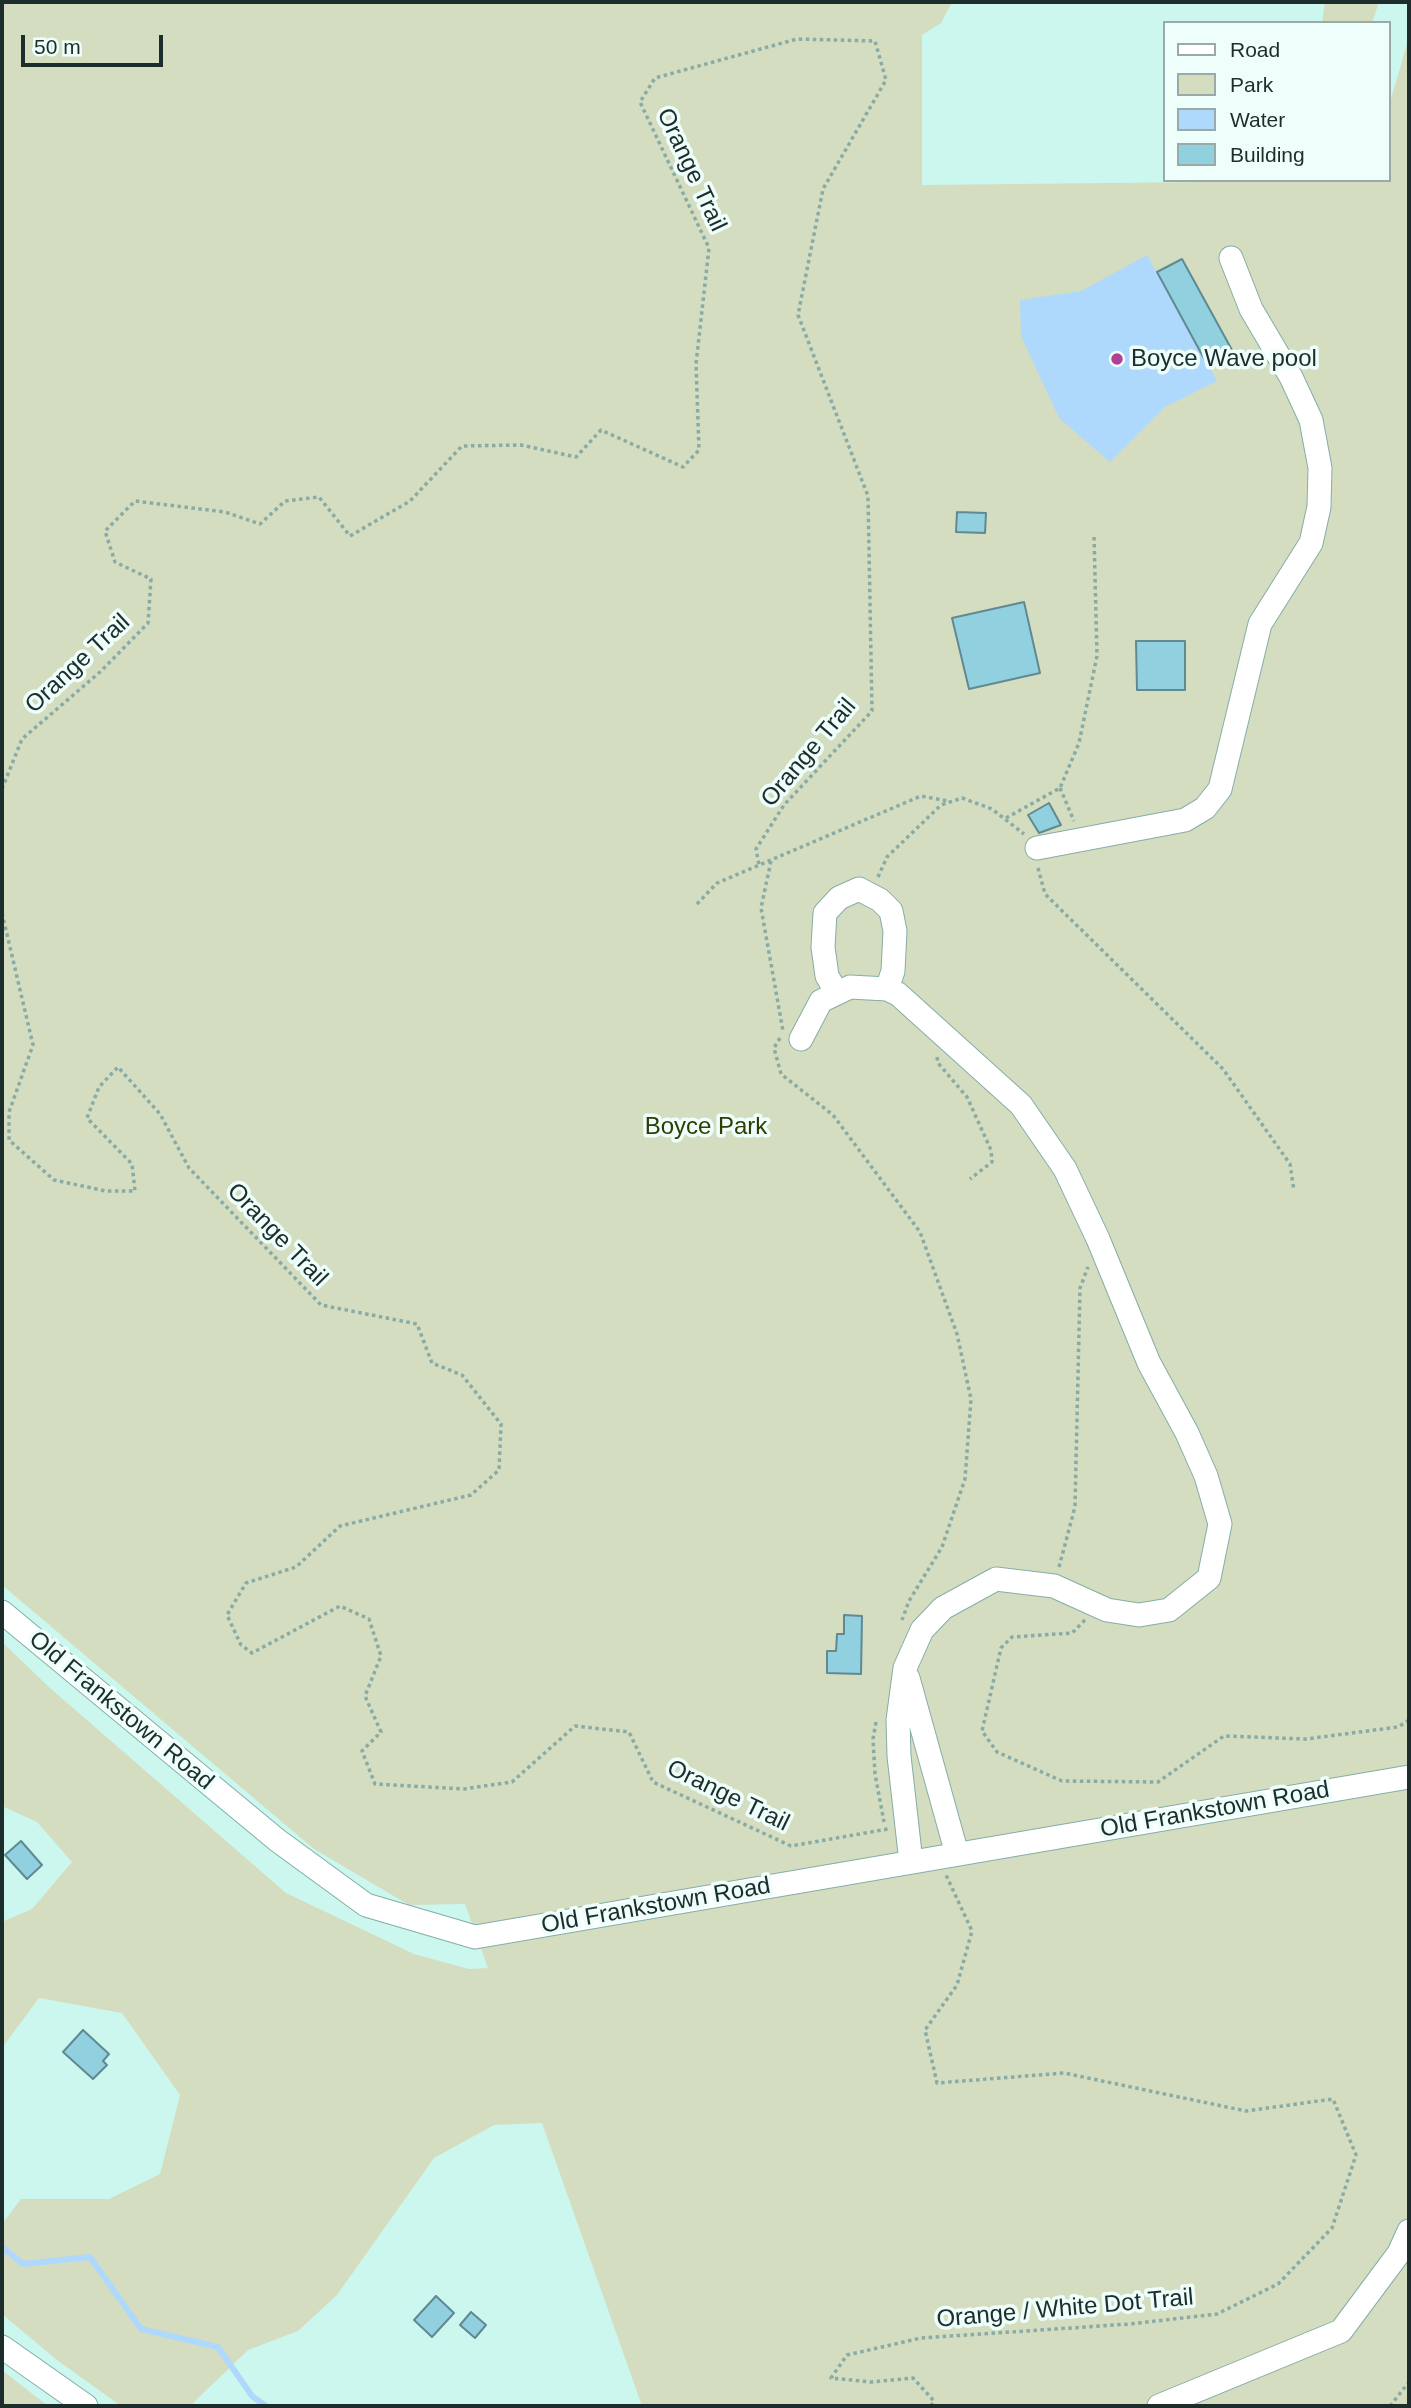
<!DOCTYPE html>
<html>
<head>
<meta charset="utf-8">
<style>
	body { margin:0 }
	#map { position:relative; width:1411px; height:2408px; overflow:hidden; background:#cbf7ef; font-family:Arial,sans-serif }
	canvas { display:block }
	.frame { position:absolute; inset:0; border:4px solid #1c2d2b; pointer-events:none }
	.legend { position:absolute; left:1163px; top:21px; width:228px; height:161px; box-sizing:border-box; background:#edfefb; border:2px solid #99aaa8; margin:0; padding:9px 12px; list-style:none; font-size:21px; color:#1c2d2b }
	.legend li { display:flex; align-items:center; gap:14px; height:35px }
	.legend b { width:35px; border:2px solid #99aaa8 }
	.scale { position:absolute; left:21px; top:35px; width:142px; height:32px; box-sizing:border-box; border:4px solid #1c2d2b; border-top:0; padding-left:9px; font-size:21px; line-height:24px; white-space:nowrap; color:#1c2d2b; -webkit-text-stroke:5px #edfefb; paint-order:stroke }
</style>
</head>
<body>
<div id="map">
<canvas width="1411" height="2408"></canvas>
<div class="frame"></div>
<ul class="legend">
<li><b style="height:9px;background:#fff"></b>Road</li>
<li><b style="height:19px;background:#d4ddc0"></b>Park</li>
<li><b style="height:19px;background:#afd8fd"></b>Water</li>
<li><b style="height:19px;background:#91d0df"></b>Building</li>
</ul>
<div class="scale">50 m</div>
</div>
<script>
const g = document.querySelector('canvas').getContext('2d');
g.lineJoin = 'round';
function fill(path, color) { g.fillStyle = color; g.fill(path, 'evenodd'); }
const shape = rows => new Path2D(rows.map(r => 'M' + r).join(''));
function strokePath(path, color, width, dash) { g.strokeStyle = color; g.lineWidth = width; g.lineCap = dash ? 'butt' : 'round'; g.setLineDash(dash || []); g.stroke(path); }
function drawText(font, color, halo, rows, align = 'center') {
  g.font = font + ' Arial,sans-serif'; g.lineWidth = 7; g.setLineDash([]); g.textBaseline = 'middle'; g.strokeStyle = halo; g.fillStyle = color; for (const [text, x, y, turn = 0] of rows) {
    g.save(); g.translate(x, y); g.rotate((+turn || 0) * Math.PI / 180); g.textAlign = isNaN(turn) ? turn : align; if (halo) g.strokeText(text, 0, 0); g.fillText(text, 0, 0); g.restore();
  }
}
fill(shape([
	[2,2,952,2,941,23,922,35,922,185,1388,180,1388,109,1409,37,1409,2406,642,2406,542,2123,494,2125,434,2158,337,2295,298,2331,248,2350,190,2406,121,2406,57,2360,2,2314,2,2224,21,2199,109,2199,160,2174,180,2095,122,2013,39,1998,2,2048,2,1922,32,1909,72,1862,37,1822,2,1806,2,1642,50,1688,286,1893,414,1954,469,1969,488,1968,465,1904,409,1905,314,1849,2,1585],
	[1325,2,1379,2,1372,23,1322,23],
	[2,2371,7,2374,48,2406,2,2406]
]), '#d4ddc0');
fill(shape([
	[1147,255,1217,381,1165,407,1110,462,1059,418,1021,336,1020,300,1081,291]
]), '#afd8fd');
strokePath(shape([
	[2,2247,23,2264,90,2257,141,2329,218,2347,252,2396,266,2406]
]), '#afd8fd', 6);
const building = shape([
	[1182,259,1232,350,1207,364,1157,272,1182,259],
	[957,512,986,513,985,533,956,532,957,512],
	[1024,602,1040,673,969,689,952,618,1024,602],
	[1136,641,1185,641,1185,690,1137,690,1136,641],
	[1049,803,1061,825,1039,833,1028,815,1049,803],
	[844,1615,862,1616,861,1674,827,1673,827,1651,836,1651,837,1634,844,1634,844,1615],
	[21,1841,42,1865,27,1879,5,1855,21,1841],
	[83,2030,109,2054,103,2061,107,2065,93,2079,63,2052,83,2030],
	[436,2296,454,2313,432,2337,414,2320,436,2296],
	[471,2312,486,2325,475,2338,460,2325,471,2312]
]);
fill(building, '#91d0df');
strokePath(building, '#608992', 2);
const minor = shape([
	[1037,848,1185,820,1205,808,1220,789,1260,624,1311,543,1319,507,1320,468,1311,420,1291,377,1251,309,1231,258],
	[837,993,827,976,823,947,825,913,839,898,859,889,880,900,891,911,895,931,893,971,887,989],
	[801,1039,821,1001,850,987,887,989,898,994,1021,1105,1065,1169,1098,1239,1149,1363,1187,1433,1206,1476,1220,1524,1209,1578,1169,1610,1139,1615,1107,1610,1054,1586,996,1579,943,1608,922,1630,905,1668,898,1720,899,1756,911,1862],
	[2,1612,277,1840,366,1905,475,1937,1409,1777],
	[908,1678,957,1854],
	[2,2347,86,2406],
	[1159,2406,1341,2331,1399,2253,1409,2231]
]);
strokePath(minor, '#84aea7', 25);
strokePath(shape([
	[1060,788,1074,821],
	[2,789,22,739,100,672,148,623,151,579,115,562,105,531,135,501,225,512,260,524,285,501,319,497,350,536,410,501,462,446,521,445,576,457,601,430,683,467,699,450,696,364,709,248,640,102,655,78,797,39,875,41,886,80,823,189,798,315,868,496,872,711,784,805,756,849,759,865],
	[1006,818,1060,788,1079,743,1097,656,1094,535],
	[771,861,761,908,783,1031],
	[1038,868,1045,894,1223,1069,1290,1164,1294,1191],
	[878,877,887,857,941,805,962,798,992,809,1024,834],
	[697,904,717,883,921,796,948,801],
	[2,913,33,1045,9,1112,9,1140,54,1180,106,1191,135,1191,132,1164,87,1118,99,1087,118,1067,160,1114,189,1168,321,1305,417,1324,432,1363,462,1375,501,1424,499,1470,471,1495,340,1526,296,1567,246,1583,227,1615,241,1645,252,1653,340,1606,369,1619,381,1656,365,1696,381,1732,362,1751,375,1784,464,1789,512,1782,575,1726,629,1732,653,1782,791,1846,888,1829],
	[780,1038,774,1048,781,1074,833,1115,920,1232,957,1334,971,1399,965,1479,942,1547,909,1601,902,1620],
	[937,1057,938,1063,967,1097,991,1150,992,1162,970,1179],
	[1059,1567,1075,1507,1080,1288,1088,1267],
	[1085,1620,1072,1633,1012,1637,1001,1648,982,1731,997,1752,1062,1781,1158,1782,1224,1736,1306,1739,1398,1727,1409,1720],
	[876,1722,873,1739,875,1774,884,1822],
	[931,2406,934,2401,913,2378,871,2382,831,2378,847,2355,921,2338,1130,2324,1217,2314,1278,2284,1332,2228,1356,2155,1333,2099,1246,2111,1064,2073,937,2083,925,2030,957,1985,972,1931,946,1875],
	[1390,2406,1409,2382]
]), '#89aba5', 3.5, [3.5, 3.5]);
strokePath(minor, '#fff', 23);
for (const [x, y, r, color] of [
	[1117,359,7,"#b43f98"]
]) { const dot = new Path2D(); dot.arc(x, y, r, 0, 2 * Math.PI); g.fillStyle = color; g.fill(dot); strokePath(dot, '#edfefb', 2.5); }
drawText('24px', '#1c2d2b', '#edfefb', [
	["Orange Trail",691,170,65],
	["Orange Trail",78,664,-43],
	["Orange Trail",809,753,-50],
	["Orange Trail",277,1235,46],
	["Old Frankstown Road",121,1711,40],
	["Orange Trail",728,1796,26],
	["Old Frankstown Road",1215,1810,-10],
	["Old Frankstown Road",656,1906,-10],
	["Orange / White Dot Trail",1065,2309,-5]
]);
drawText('24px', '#1c2d2b', '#edfefb', [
	["Boyce Wave pool",1131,359]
], 'left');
drawText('24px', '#313c03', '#edfefb', [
	["Boyce Park",706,1127]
]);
</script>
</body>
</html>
